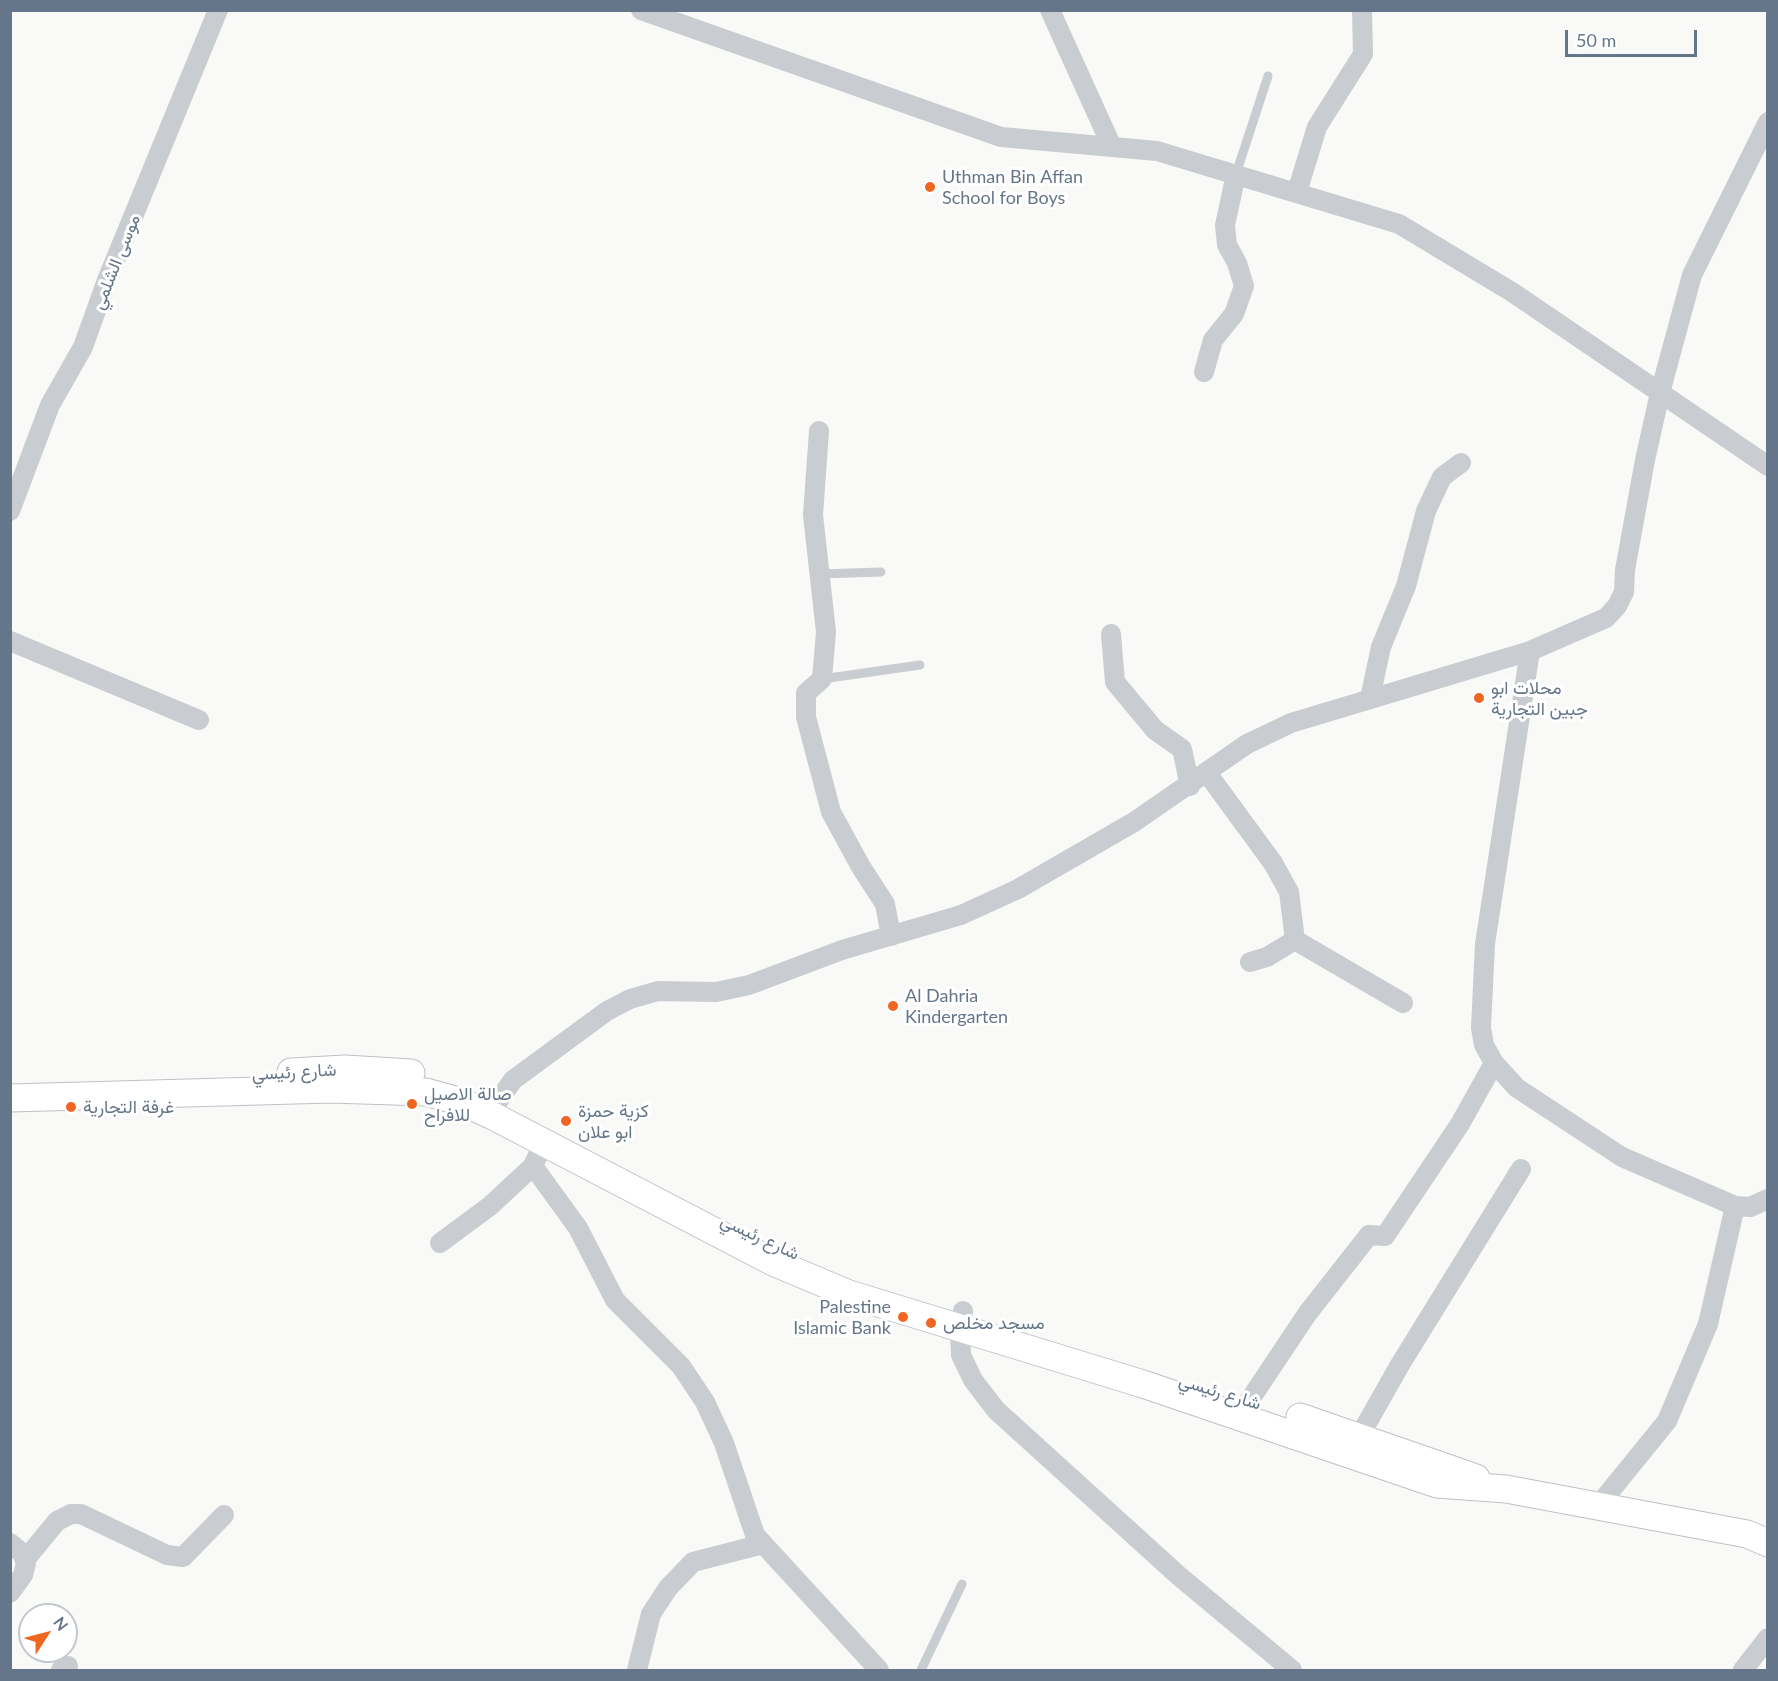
<!DOCTYPE html>
<html>
<head>
<meta charset="utf-8">
<style>
	body { margin:0 }
	#map { position:relative; width:1778px; height:1681px; overflow:hidden; background:#f9f9f7; font-family:Lato,sans-serif }
	canvas { display:block }
	.frame { position:absolute; inset:0; border:12px solid #66768a; pointer-events:none }
	.north { position:absolute; left:18px; top:1603px; width:60px; height:60px; box-sizing:border-box; background:#fff; border:2px solid #c2c8d0; border-radius:50%; rotate:54deg; font-size:16px; font-weight:700; line-height:24px; text-align:center; color:#66768a }
	.north::after { content:''; display:block; margin:auto; width:21px; height:27px; background:#f06520; clip-path:polygon(50% 0,100% 100%,50% 72%,0 100%) }
	.scale { position:absolute; left:1565px; top:30px; width:132px; height:27px; box-sizing:border-box; border:3px solid #66768a; border-top:0; padding-left:8px; font-size:18px; line-height:21px; white-space:nowrap; color:#66768a; -webkit-text-stroke:4px #fff; paint-order:stroke }
</style>
</head>
<body>
<div id="map">
<canvas width="1778" height="1681"></canvas>
<div class="frame"></div>
<div class="north">N</div>
<div class="scale">50 m</div>
</div>
<script>
const g = document.querySelector('canvas').getContext('2d');
g.lineJoin = 'round';
const shape = rows => new Path2D(rows.map(r => 'M' + r).join(''));
function strokePath(path, color, width, dash) { g.strokeStyle = color; g.lineWidth = width; g.lineCap = dash ? 'butt' : 'round'; g.setLineDash(dash || []); g.stroke(path); }
function drawText(font, color, halo, rows, align = 'center') {
  g.font = font + ' Lato,Vazirmatn,sans-serif'; g.lineWidth = 6; g.setLineDash([]); g.textBaseline = 'middle'; g.strokeStyle = halo; g.fillStyle = color; for (const [text, x, y, turn = 0] of rows) {
    g.save(); g.translate(x, y); g.rotate((+turn || 0) * Math.PI / 180); g.textAlign = isNaN(turn) ? turn : align; if (halo) g.strokeText(text, 0, 0); g.fillText(text, 0, 0); g.restore();
  }
}
const secondary = shape([
	[291,1072,345,1069,411,1073],
	[10,1098,330,1089,426,1092,462,1102,493,1116,773,1262,849,1294,1143,1384,1437,1484,1506,1489,1747,1534,1768,1543],
	[1300,1417,1476,1478]
]);
strokePath(secondary, '#bdc1c7', 29);
strokePath(shape([
	[1236,174,1268,76],
	[820,574,881,572],
	[822,679,920,665],
	[921,1670,962,1584]
]), '#c9ccd0', 9);
strokePath(shape([
	[641,10,1001,137,1157,151,1399,224,1512,292,1768,466],
	[1050,10,1112,147],
	[1297,192,1317,127,1363,54,1362,10],
	[1204,372,1213,340,1234,314,1244,286,1237,263,1227,245,1225,225,1236,174],
	[819,431,813,515,826,632,822,679,806,693,806,717,831,812,861,867,885,904,891,936],
	[10,511,50,405,83,347,107,280,218,10],
	[1111,634,1115,682,1155,730,1182,749,1190,786],
	[10,641,199,720],
	[1530,651,1485,944,1481,1028,1484,1045,1494,1063,1517,1088,1622,1157,1735,1206,1750,1207,1768,1199],
	[1370,698,1381,647,1406,586,1426,511,1442,477,1461,463],
	[1207,773,1273,863,1289,892,1295,940,1267,957,1250,962],
	[1295,940,1403,1003],
	[493,1116,496,1104,513,1080,607,1011,630,999,658,991,716,992,749,985,842,950,961,915,1018,889,1134,822,1247,744,1291,723,1530,651,1606,618,1617,606,1624,592,1625,570,1645,460,1660,393,1692,275,1768,122],
	[533,1166,578,1228,615,1300,681,1366,705,1402,724,1443,755,1535,879,1670],
	[440,1243,490,1206,533,1166,538,1155],
	[963,1311,960,1329,961,1355,973,1380,996,1410,1179,1576,1292,1670],
	[1249,1401,1307,1314,1369,1235,1385,1236,1460,1124,1494,1063],
	[1356,1450,1359,1437,1401,1363,1521,1169],
	[1598,1506,1667,1421,1708,1324,1735,1206],
	[10,1543,22,1553,26,1563,23,1575,10,1593],
	[25,1560,57,1521,71,1514,81,1514,167,1555,183,1557,224,1515],
	[61,1670,68,1666],
	[637,1670,651,1614,668,1588,693,1562,763,1544],
	[1743,1670,1768,1638]
]), '#c9ccd0', 20);
strokePath(secondary, '#fff', 27);
for (const [x, y, r, color] of [
	[930,187,6,"#f06520"],
	[1479,698,6,"#f06520"],
	[893,1006,6,"#f06520"],
	[412,1104,6,"#f06520"],
	[71,1107,6,"#f06520"],
	[566,1121,6,"#f06520"],
	[903,1317,6,"#f06520"],
	[931,1323,6,"#f06520"]
]) { const dot = new Path2D(); dot.arc(x, y, r, 0, 2 * Math.PI); g.fillStyle = color; g.fill(dot); strokePath(dot, '#fff', 2); }
drawText('18px', '#66768a', '#fff', [
	["Uthman Bin Affan",942,177],
	["School for Boys",942,198],
	["محلات ابو",1491,688],
	["جبين التجارية",1491,709],
	["Al Dahria",905,996],
	["Kindergarten",905,1017],
	["صالة الاصيل",424,1094],
	["للافراح",424,1115],
	["غرفة التجارية",83,1107],
	["كزية حمزة",578,1111],
	["ابو علان",578,1132],
	["Palestine",891,1307,"right"],
	["Islamic Bank",891,1328,"right"],
	["مسجد مخلص",943,1323]
], 'left');
drawText('18px', '#66768a', '#fff', [
	["موسى الشلمي",116,262,-68],
	["شارع رئيسي",294,1072,-3],
	["شارع رئيسي",760,1237,25],
	["شارع رئيسي",1220,1392,17]
]);
</script>
</body>
</html>
